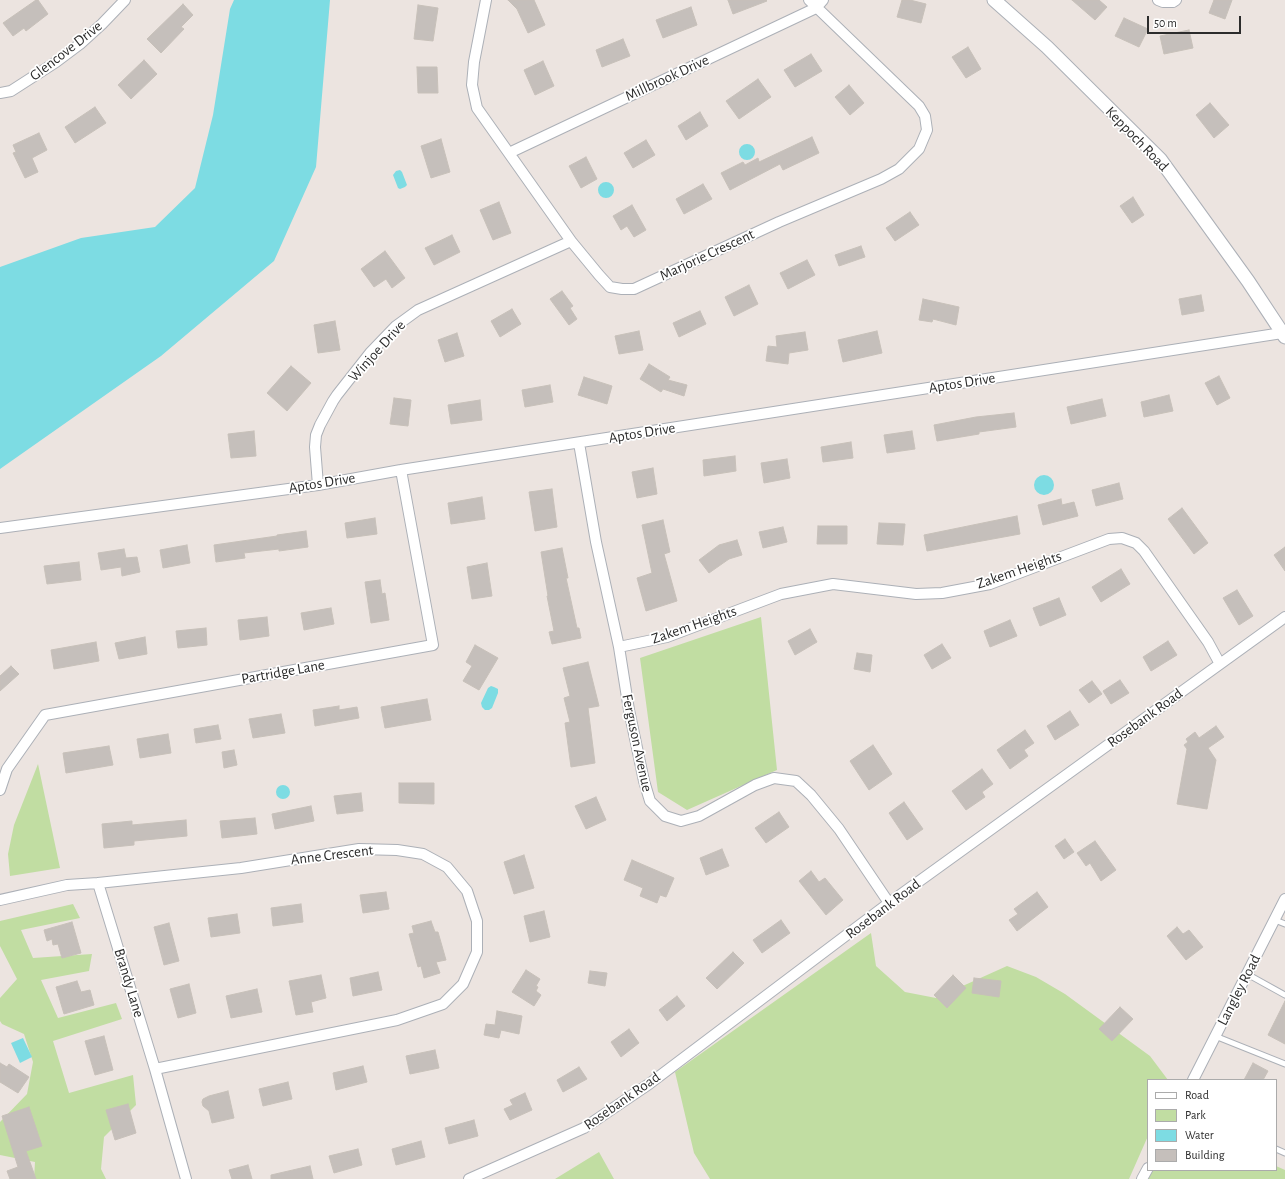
<!DOCTYPE html>
<html>
<head>
<meta charset="utf-8">
<style>
	body { margin:0 }
	#map { position:relative; width:1285px; height:1179px; overflow:hidden; background:#ece4e0; font-family:"Alegreya Sans",sans-serif }
	canvas { display:block }
	.legend { position:absolute; left:1147px; top:1079px; width:130px; height:92px; box-sizing:border-box; background:#fff; border:1px solid #ababab; margin:0; padding:5px 7px; list-style:none; font-size:12px; color:#2c2c2c }
	.legend li { display:flex; align-items:center; gap:8px; height:20px }
	.legend b { width:20px; border:1px solid #ababab }
	.scale { position:absolute; left:1147px; top:16px; width:94px; height:18px; box-sizing:border-box; border:2px solid #2c2c2c; border-top:0; padding-left:5px; font-size:12px; line-height:14px; white-space:nowrap; color:#2c2c2c; -webkit-text-stroke:3px #fff; paint-order:stroke }
</style>
</head>
<body>
<div id="map">
<canvas width="1285" height="1179"></canvas>
<ul class="legend">
<li><b style="height:5px;background:#fff"></b>Road</li>
<li><b style="height:11px;background:#c1dda2"></b>Park</li>
<li><b style="height:11px;background:#7ddce3"></b>Water</li>
<li><b style="height:11px;background:#c5bfbb"></b>Building</li>
</ul>
<div class="scale">50 m</div>
</div>
<script>
const g = document.querySelector('canvas').getContext('2d');
g.lineJoin = 'round';
function fill(path, color) { g.fillStyle = color; g.fill(path, 'evenodd'); }
const shape = rows => new Path2D(rows.map(r => 'M' + r).join(''));
function strokePath(path, color, width, dash) { g.strokeStyle = color; g.lineWidth = width; g.lineCap = dash ? 'butt' : 'round'; g.setLineDash(dash || []); g.stroke(path); }
function drawText(font, color, halo, rows, align = 'center') {
  g.font = font + ' "Alegreya Sans",sans-serif'; g.lineWidth = 3.5; g.setLineDash([]); g.textBaseline = 'middle'; g.strokeStyle = halo; g.fillStyle = color; for (const [text, x, y, turn = 0] of rows) {
    g.save(); g.translate(x, y); g.rotate((+turn || 0) * Math.PI / 180); g.textAlign = isNaN(turn) ? turn : align; if (halo) g.strokeText(text, 0, 0); g.fillText(text, 0, 0); g.restore();
  }
}
fill(shape([
	[761,617,777,770,687,810,658,792,640,658],
	[38,764,60,868,10,876,8,854,14,825],
	[73,904,80,918,21,930,33,958,92,954,89,971,41,980,58,1018,116,1003,122,1019,53,1041,69,1093,133,1075,136,1105,104,1137,101,1169,106,1179,34,1179,35,1162,0,1155,0,1122,27,1094,33,1062,24,1034,2,1024,0,1021,0,998,17,979,0,946,0,921],
	[871,933,876,966,905,992,936,998,1007,966,1036,977,1065,994,1150,1056,1168,1080,1148,1080,1148,1136,1129,1179,710,1179,694,1153,675,1072],
	[599,1152,614,1179,555,1179],
	[1276,1166,1285,1170,1285,1179,1145,1179,1149,1170,1276,1170]
]), '#c1dda2');
fill(shape([
	[234,0,330,0,316,167,274,261,161,356,0,469,0,267,81,238,155,227,195,188,213,115,230,9],
	'739 152a8 8 0 1 1 16 0a8 8 0 1 1-16 0Z',
	[400,170,402,172,407,185,405,187,400,189,398,188,393,175,396,171],
	'598 190a8 8 0 1 1 16 0a8 8 0 1 1-16 0Z',
	'1034 485a10 10 0 1 1 20 0a10 10 0 1 1-20 0Z',
	[491,686,494,687,498,689,498,693,492,708,489,710,485,710,482,707,481,703,488,688],
	'276 792a7 7 0 1 1 14 0a7 7 0 1 1-14 0Z',
	[23,1038,32,1057,20,1063,11,1043]
]), '#7ddce3');
const building = shape([
	[36,0,38,0,48,14,26,31,24,28,13,36,3,23,36,0],
	[508,0,534,0,545,25,528,33,517,9,508,0],
	[728,0,766,0,767,1,733,14,728,0],
	[902,0,910,0,926,4,921,23,897,17,902,0],
	[1072,0,1099,0,1107,7,1095,20,1072,0],
	[1214,0,1232,0,1225,19,1209,13,1214,0],
	[183,4,193,15,181,27,184,29,161,53,147,39,183,4],
	[418,5,438,8,433,41,414,39,418,5],
	[691,7,697,25,663,38,656,20,691,7],
	[1124,18,1148,29,1139,47,1115,36,1124,18],
	[1189,30,1193,48,1164,54,1160,36,1189,30],
	[623,39,630,56,602,67,596,50,623,39],
	[968,47,981,69,966,78,952,57,968,47],
	[811,54,822,71,795,87,784,70,811,54],
	[144,60,157,74,131,99,118,85,144,60],
	[543,61,554,86,535,95,524,70,543,61],
	[417,67,437,67,438,93,418,93,417,67],
	[758,79,771,97,739,119,726,101,758,79],
	[849,85,864,103,850,115,835,97,849,85],
	[1210,103,1229,125,1214,138,1196,115,1210,103],
	[95,107,106,123,75,143,65,127,95,107],
	[700,112,708,126,686,140,678,126,700,112],
	[39,133,47,150,32,158,38,172,25,178,13,153,16,152,13,145,39,133],
	[812,137,819,153,783,170,780,164,730,190,721,173,743,162,745,165,758,158,759,162,812,137],
	[441,139,450,172,431,178,421,146,441,139],
	[646,140,655,155,633,168,624,153,646,140],
	[586,157,597,179,581,188,569,166,586,157],
	[703,184,712,199,684,214,676,199,703,184],
	[1133,197,1144,215,1132,223,1120,206,1133,197],
	[499,202,511,233,493,240,480,210,499,202],
	[632,205,646,230,634,237,627,226,621,230,613,216,632,205],
	[910,212,919,225,895,241,886,228,910,212],
	[452,235,460,252,434,265,425,248,452,235],
	[861,246,865,257,839,266,835,255,861,246],
	[385,251,405,278,392,288,386,279,374,287,361,269,385,251],
	[807,260,815,275,788,289,780,273,807,260],
	[749,285,758,304,734,316,725,297,749,285],
	[562,291,573,306,570,308,577,319,569,325,550,299,562,291],
	[1201,295,1204,311,1182,315,1179,299,1201,295],
	[923,299,959,307,956,325,933,319,932,322,919,320,923,299],
	[512,309,521,324,500,337,491,321,512,309],
	[700,311,706,324,679,337,673,323,700,311],
	[335,321,340,350,318,353,314,325,335,321],
	[639,331,643,350,619,354,615,336,639,331],
	[877,331,882,353,843,362,838,340,877,331],
	[805,332,808,350,789,353,788,364,766,361,768,346,777,347,776,336,805,332],
	[457,333,464,356,445,362,438,340,457,333],
	[649,364,670,377,668,380,687,385,684,396,663,389,661,392,640,379,649,364],
	[291,366,311,383,287,411,267,393,291,366],
	[1219,376,1230,398,1217,405,1205,383,1219,376],
	[584,377,612,386,607,404,578,395,584,377],
	[550,385,553,402,525,407,522,390,550,385],
	[1169,395,1173,411,1144,417,1141,402,1169,395],
	[394,398,411,400,408,426,390,424,394,398],
	[1102,399,1106,416,1071,424,1067,407,1102,399],
	[480,400,482,420,451,424,448,405,480,400],
	[1014,413,1016,427,979,432,979,434,937,441,934,425,976,417,1014,413],
	[254,431,256,456,231,458,228,434,254,431],
	[912,431,915,449,887,453,884,435,912,431],
	[851,442,853,458,823,462,821,447,851,442],
	[735,456,736,471,704,476,703,460,735,456],
	[787,459,790,478,764,483,761,463,787,459],
	[653,468,657,494,637,498,632,472,653,468],
	[1119,483,1123,499,1096,506,1092,490,1119,483],
	[552,489,557,527,535,531,529,492,552,489],
	[482,497,485,519,451,524,448,503,482,497],
	[1061,499,1062,505,1074,502,1078,516,1043,525,1038,505,1061,499],
	[1182,508,1208,543,1194,554,1168,519,1182,508],
	[1017,516,1020,534,927,551,924,535,1017,516],
	[375,518,377,534,347,538,345,523,375,518],
	[663,520,670,552,664,554,677,601,646,611,637,578,652,573,642,525,663,520],
	[879,523,905,524,903,545,877,544,879,523],
	[818,526,847,526,847,544,817,544,818,526],
	[783,527,787,542,763,548,759,532,783,527],
	[306,531,308,547,279,551,279,549,244,553,245,558,216,562,214,545,277,536,277,535,306,531],
	[737,540,742,555,729,559,709,573,699,560,719,545,737,540],
	[187,545,190,563,163,568,160,550,187,545],
	[1285,547,1285,571,1274,555,1285,547],
	[562,548,568,578,566,578,577,628,579,628,581,638,552,644,549,632,554,631,547,596,548,596,541,552,562,548],
	[124,549,126,558,137,557,140,572,122,576,121,567,101,570,98,553,124,549],
	[79,562,81,580,47,584,44,566,79,562],
	[487,563,492,596,472,599,467,567,487,563],
	[1121,569,1130,584,1101,602,1092,587,1121,569],
	[380,580,382,594,385,593,389,620,371,623,365,582,380,580],
	[1237,590,1253,616,1239,625,1223,598,1237,590],
	[1059,598,1066,615,1040,626,1033,608,1059,598],
	[331,608,334,624,304,630,301,613,331,608],
	[267,617,269,636,240,640,238,620,267,617],
	[1010,620,1017,636,990,647,984,631,1010,620],
	[206,628,207,645,178,648,176,631,206,628],
	[810,629,817,642,795,655,788,641,810,629],
	[145,637,147,654,119,659,115,643,145,637],
	[1168,641,1177,655,1151,671,1143,657,1168,641],
	[96,642,99,661,54,669,51,650,96,642],
	[942,644,951,658,932,669,924,655,942,644],
	[475,645,498,658,479,690,463,681,472,666,466,662,475,645],
	[857,653,872,655,870,672,854,669,857,653],
	[588,662,599,706,588,708,595,763,571,767,565,723,570,722,564,698,570,696,563,668,588,662],
	[11,666,19,674,0,691,0,676,11,666],
	[1120,680,1129,693,1111,704,1103,691,1120,680],
	[1092,681,1102,694,1089,703,1079,690,1092,681],
	[427,699,431,720,385,728,381,707,427,699],
	[339,706,339,710,357,707,359,718,315,726,313,710,339,706],
	[1070,711,1079,725,1055,740,1047,726,1070,711],
	[281,714,285,733,253,738,249,719,281,714],
	[218,725,221,739,196,743,194,729,218,725],
	[1216,726,1224,737,1208,748,1216,760,1207,809,1177,804,1187,749,1184,745,1188,742,1186,739,1195,732,1199,738,1216,726],
	[1025,730,1034,743,1024,750,1028,756,1010,769,997,750,1025,730],
	[168,734,171,753,140,758,137,739,168,734],
	[873,745,892,774,869,790,850,761,873,745],
	[109,746,113,765,66,773,63,753,109,746],
	[234,750,237,765,224,768,222,752,234,750],
	[982,769,993,784,982,792,985,797,966,810,952,791,982,769],
	[399,783,434,783,434,804,399,803,399,783],
	[361,793,363,811,337,814,334,796,361,793],
	[596,797,606,820,586,829,575,806,596,797],
	[904,802,923,829,907,840,889,813,904,802],
	[311,806,314,821,275,829,272,814,311,806],
	[779,812,789,827,766,843,755,828,779,812],
	[255,818,257,834,222,838,220,821,255,818],
	[186,820,187,836,134,841,134,845,104,848,102,824,132,821,132,825,186,820],
	[1065,839,1074,852,1064,859,1055,846,1065,839],
	[1095,841,1116,870,1101,881,1090,863,1086,866,1077,853,1095,841],
	[722,849,729,866,706,875,700,858,722,849],
	[524,855,534,888,514,894,504,862,524,855],
	[632,860,674,878,666,897,660,895,657,903,640,896,643,888,624,880,632,860],
	[811,871,819,882,825,878,843,900,826,915,799,881,811,871],
	[386,892,389,909,363,913,360,895,386,892],
	[1037,892,1048,907,1017,931,1009,920,1018,914,1014,909,1037,892],
	[301,904,303,922,273,926,271,908,301,904],
	[544,911,550,937,530,942,524,916,544,911],
	[237,914,240,933,211,937,208,918,237,914],
	[781,920,790,933,762,953,753,940,781,920],
	[431,921,435,932,438,932,446,960,436,962,440,973,424,978,421,966,418,967,409,934,414,933,412,926,431,921],
	[72,922,81,953,62,958,58,944,53,945,52,939,47,941,44,930,72,922],
	[169,923,179,961,164,965,154,927,169,923],
	[1177,927,1183,934,1189,930,1203,947,1186,960,1167,936,1177,927],
	[733,952,744,963,717,989,706,978,733,952],
	[526,970,540,979,536,986,538,987,536,991,541,995,534,1006,512,992,526,970],
	[590,971,607,973,605,986,588,983,590,971],
	[378,972,382,990,353,996,350,978,378,972],
	[321,975,326,998,311,1002,313,1012,296,1015,289,981,321,975],
	[953,975,966,988,947,1008,934,995,953,975],
	[974,978,1001,981,999,997,972,993,974,978],
	[77,981,81,992,90,990,94,1005,64,1014,56,987,77,981],
	[189,984,196,1013,178,1018,170,989,189,984],
	[257,989,262,1012,231,1018,226,996,257,989],
	[677,996,685,1006,667,1021,659,1010,677,996],
	[1285,1001,1285,1044,1268,1035,1285,1001],
	[1120,1007,1133,1019,1112,1041,1099,1029,1120,1007],
	[497,1011,522,1016,519,1034,501,1030,499,1038,484,1035,486,1024,495,1025,497,1011],
	[629,1029,639,1043,621,1057,611,1042,629,1029],
	[104,1036,113,1070,95,1075,85,1041,104,1036],
	[435,1050,439,1068,410,1074,406,1056,435,1050],
	[0,1063,7,1067,9,1064,29,1077,18,1093,0,1082,0,1063],
	[1253,1063,1268,1071,1263,1080,1244,1080,1253,1063],
	[363,1066,367,1082,336,1090,333,1073,363,1066],
	[579,1067,587,1079,563,1092,557,1080,579,1067],
	[288,1082,292,1099,263,1106,259,1089,288,1082],
	[228,1091,234,1118,212,1123,209,1111,203,1106,202,1102,203,1099,209,1096,228,1091],
	[525,1093,532,1110,510,1120,504,1109,513,1105,510,1100,525,1093],
	[128,1104,136,1133,115,1140,106,1110,128,1104],
	[29,1107,42,1146,26,1151,36,1179,10,1179,7,1171,18,1167,2,1116,29,1107],
	[474,1120,478,1136,449,1144,445,1128,474,1120],
	[421,1141,425,1157,396,1165,392,1149,421,1141],
	[358,1149,362,1165,334,1173,329,1156,358,1149],
	[248,1165,252,1179,232,1179,229,1170,248,1165],
	[310,1166,313,1179,271,1179,271,1175,310,1166]
]);
fill(building, '#c5bfbb');
strokePath(building, '#c7c0b9', 1);
const service = shape([
	[1275,920,1285,924],
	[1247,974,1285,995],
	[1215,1036,1285,1064],
	[1276,1149,1285,1153]
]);
const minor = shape([
	[486,0,474,62,472,85,477,108,571,241,599,275,610,287,622,289,634,289,779,222,881,179,899,169,919,149,927,130,925,116,919,106,809,0],
	[1158,0,1163,2,1173,2,1176,0],
	[0,93,11,91,56,62,80,44,102,24,125,0],
	[509,153,816,8,823,0],
	[579,443,596,542,619,647,629,710,644,781,650,801,665,816,681,821,699,816,755,785,774,778,796,781,811,795,839,829,889,903],
	[318,485,315,447,316,435,320,425,333,401,337,395,370,353,396,326,418,310,571,241],
	[0,528,318,485,401,470,1282,333],
	[619,647,667,637,781,594,833,584,916,594,942,593,990,584,1109,539,1122,538,1136,543,1144,551,1208,642,1220,664],
	[0,790,7,769,45,715,433,645,401,470],
	[98,883,241,868,359,849,397,850,423,854,447,867,467,891,477,921,477,952,463,984,443,1004,397,1020,155,1069],
	[0,900,67,885,98,883,155,1069,186,1179],
	[1193,1080,1285,899],
	[469,1179,584,1128,649,1084,889,903,1285,617],
	[1142,1179,1148,1168]
]);
const tertiary = shape([
	[994,0,1047,47,1160,159,1248,281,1285,337]
]);
strokePath(service, '#acb0b7', 7);
strokePath(minor, '#acb0b7', 12);
strokePath(tertiary, '#acb0b7', 15);
strokePath(service, '#fff', 5);
strokePath(minor, '#fff', 10);
strokePath(tertiary, '#fff', 13);
drawText('15px', '#2c2c2c', '#fff', [
	["Glencove Drive",66,51,-38],
	["Millbrook Drive",667,78,-25],
	["Keppoch Road",1137,139,46],
	["Marjorie Crescent",707,255,-25],
	["Winjoe Drive",377,351,-48],
	["Aptos Drive",962,383,-9],
	["Aptos Drive",642,433,-9],
	["Aptos Drive",322,483,-9],
	["Zakem Heights",1019,570,-19],
	["Zakem Heights",694,625,-19],
	["Partridge Lane",283,672,-10],
	["Rosebank Road",1145,718,-36],
	["Ferguson Avenue",637,743,78],
	["Anne Crescent",332,855,-7],
	["Rosebank Road",883,909,-37],
	["Brandy Lane",129,983,73],
	["Langley Road",1239,990,-63],
	["Rosebank Road",622,1101,-35]
]);
</script>
</body>
</html>
